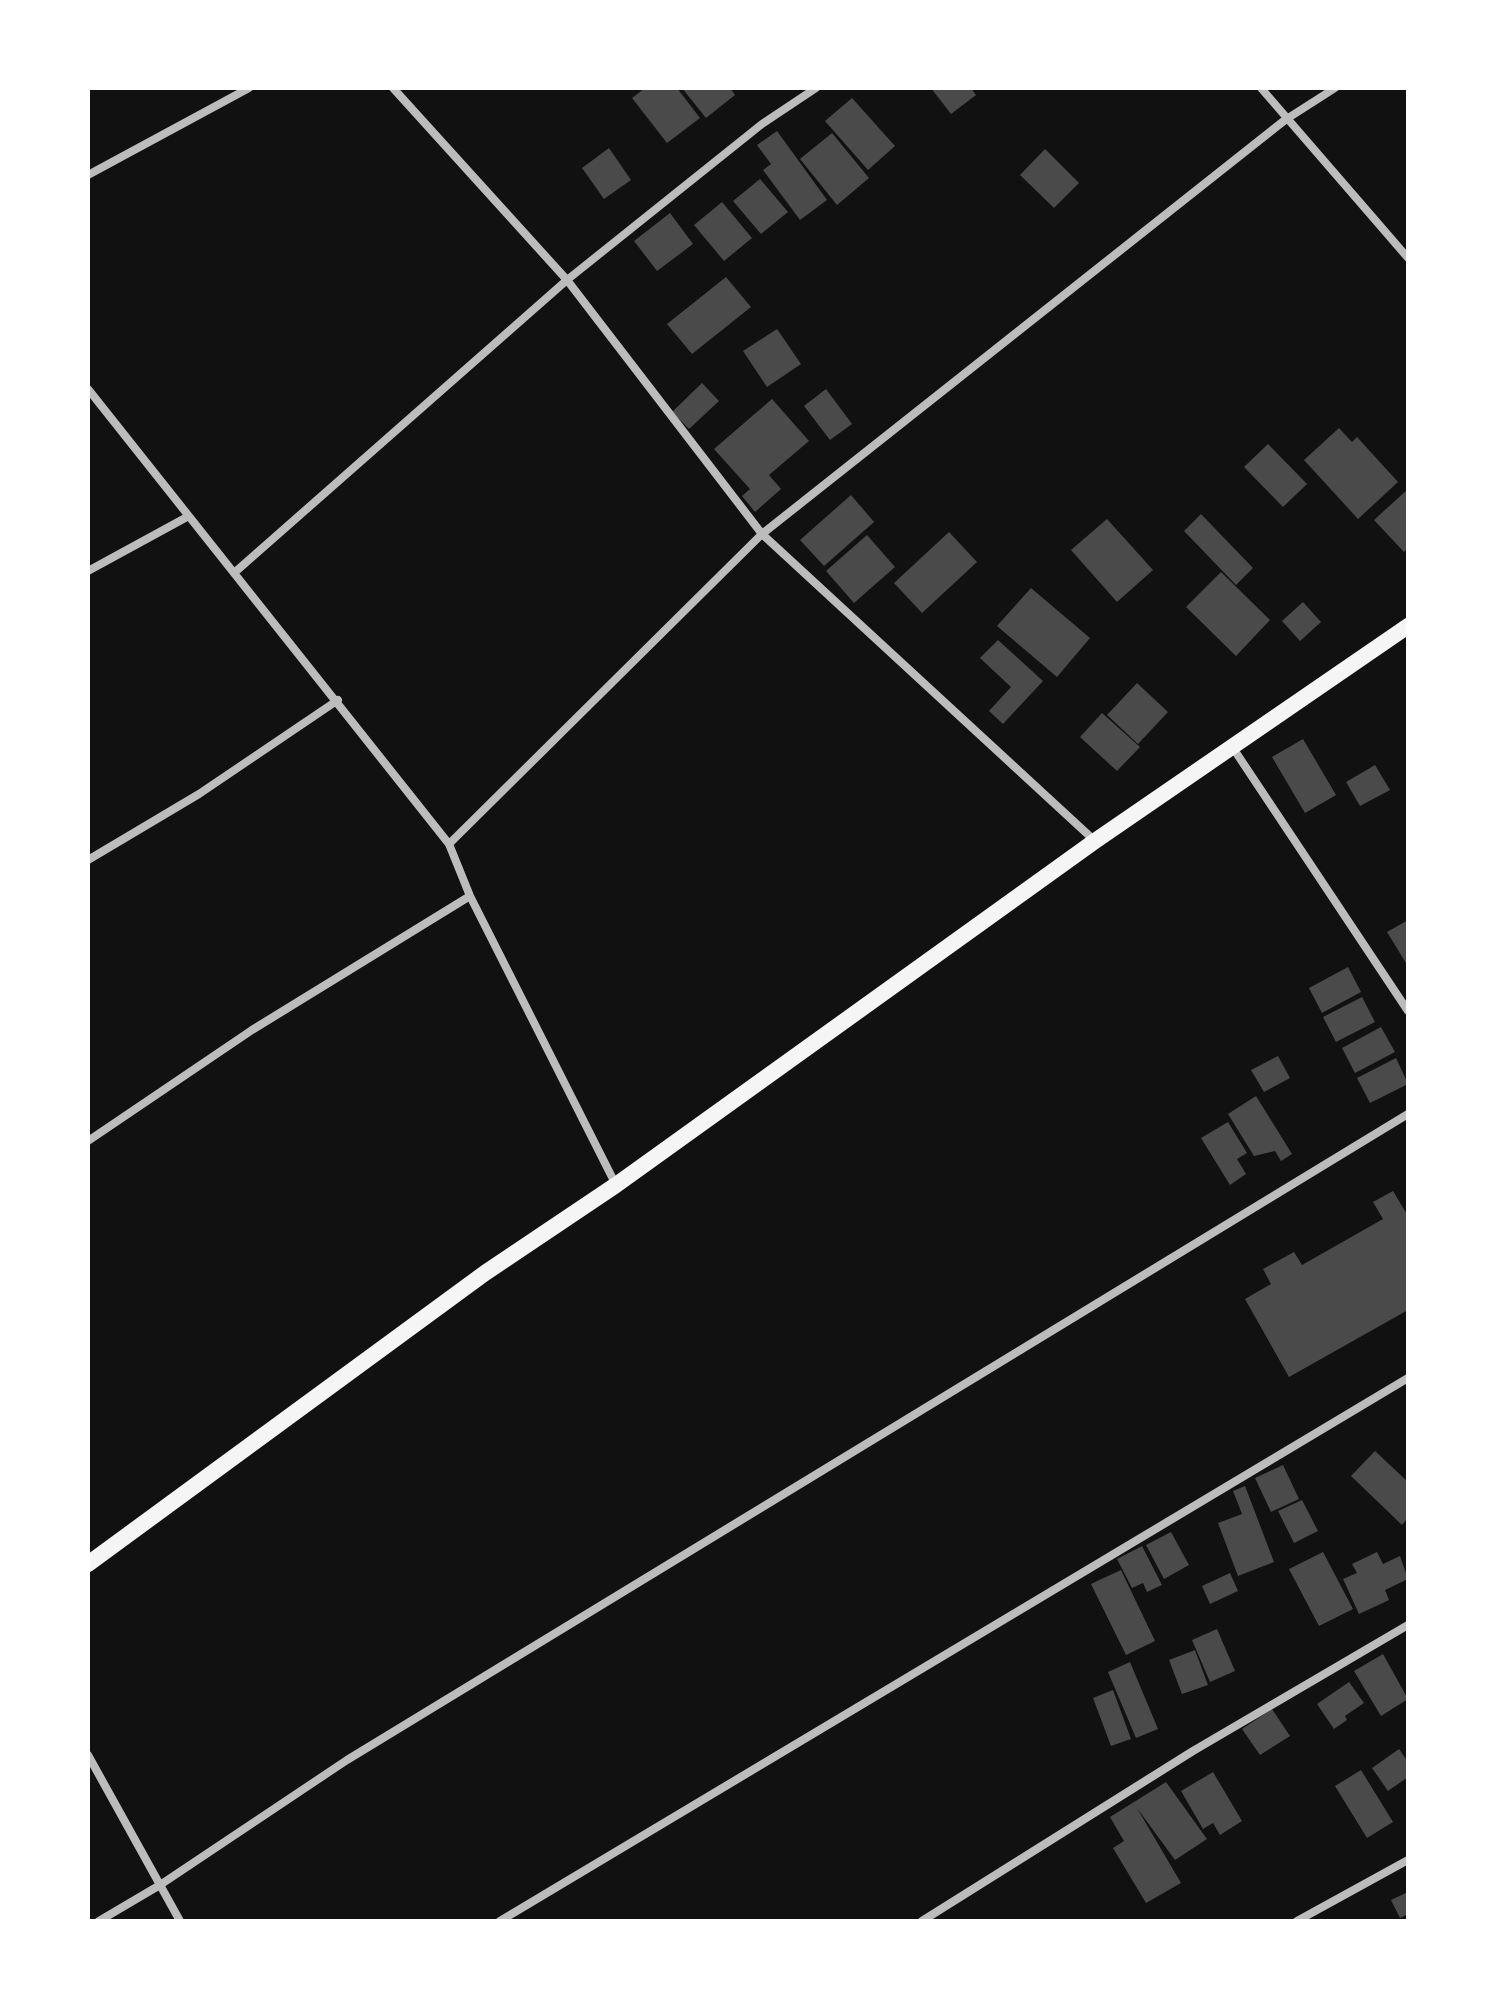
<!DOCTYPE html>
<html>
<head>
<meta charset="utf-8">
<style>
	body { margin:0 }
	#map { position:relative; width:1496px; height:2009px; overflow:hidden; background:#111; font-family:"Noto Sans",sans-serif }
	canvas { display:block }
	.frame { position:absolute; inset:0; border:90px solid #fff; pointer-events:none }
</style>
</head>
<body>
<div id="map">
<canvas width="1496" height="2009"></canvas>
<div class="frame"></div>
</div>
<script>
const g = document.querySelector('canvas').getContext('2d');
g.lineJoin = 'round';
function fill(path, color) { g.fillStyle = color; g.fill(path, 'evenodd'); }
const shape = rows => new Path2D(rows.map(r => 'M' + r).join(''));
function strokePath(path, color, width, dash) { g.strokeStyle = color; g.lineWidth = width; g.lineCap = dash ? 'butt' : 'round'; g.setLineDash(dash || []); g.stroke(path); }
fill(shape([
	[645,88,677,88,700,118,667,143,632,98],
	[682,88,730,88,735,95,706,118],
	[931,88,971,88,976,95,951,114],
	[852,98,895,146,868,170,825,121],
	[777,131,827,200,800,220,763,170,771,164,757,145],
	[832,133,869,178,837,205,800,159],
	[609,148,631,180,604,199,582,168],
	[1045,149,1079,183,1054,208,1020,175],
	[760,179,788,212,761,234,733,201],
	[722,202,752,238,724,261,694,225],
	[670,213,693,244,657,271,634,241],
	[726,277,751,307,692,354,667,324],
	[777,329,801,364,767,387,743,351],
	[702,383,719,401,689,429,672,412],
	[826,389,852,424,830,440,804,406],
	[772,399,809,441,769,475,781,489,755,512,742,496,750,489,714,449],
	[1339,428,1352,442,1357,437,1398,482,1358,519,1304,460],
	[1268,444,1307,484,1283,507,1244,467],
	[1408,489,1408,548,1404,552,1374,520],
	[851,495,874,522,824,566,800,540],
	[1201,514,1253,568,1236,585,1184,531],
	[1107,519,1153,570,1117,602,1071,550],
	[949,532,977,562,922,613,894,583],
	[867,535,895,567,854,603,826,571],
	[1221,572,1270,620,1236,656,1186,607],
	[1031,588,1090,638,1057,677,997,626],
	[1303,602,1321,622,1300,641,1282,621],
	[998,640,1043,681,1003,724,989,711,1011,687,980,658],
	[1137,683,1168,712,1138,744,1107,715],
	[1102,713,1140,747,1117,771,1080,737],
	[1303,739,1336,795,1305,813,1272,757],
	[1375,765,1390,790,1360,806,1346,782],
	[1408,920,1408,962,1406,963,1387,932],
	[1348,967,1361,992,1322,1013,1309,988],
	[1362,997,1375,1022,1336,1042,1323,1017],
	[1381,1027,1395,1052,1355,1073,1342,1048],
	[1278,1056,1290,1078,1264,1092,1251,1070],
	[1396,1058,1408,1084,1370,1103,1357,1078],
	[1256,1096,1292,1154,1281,1161,1275,1151,1254,1156,1228,1114],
	[1228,1122,1247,1153,1237,1159,1246,1174,1230,1185,1201,1138],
	[1393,1191,1408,1216,1408,1310,1289,1377,1245,1299,1271,1284,1263,1269,1294,1252,1302,1265,1383,1219,1373,1202],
	[1375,1451,1408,1482,1408,1518,1402,1525,1351,1476],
	[1283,1465,1299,1499,1271,1512,1255,1478],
	[1245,1486,1274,1562,1238,1576,1218,1523,1242,1514,1233,1491],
	[1302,1500,1318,1531,1294,1543,1278,1511],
	[1171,1532,1189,1565,1164,1579,1146,1545],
	[1142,1546,1162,1585,1147,1592,1143,1583,1132,1588,1117,1559],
	[1323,1552,1353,1609,1319,1626,1289,1569],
	[1377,1552,1383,1564,1400,1556,1408,1579,1385,1590,1389,1600,1359,1614,1343,1579,1357,1573,1352,1564],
	[1121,1570,1155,1641,1126,1655,1091,1584],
	[1230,1573,1238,1591,1210,1604,1202,1586],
	[1217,1629,1235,1671,1210,1682,1192,1640],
	[1195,1650,1208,1685,1182,1694,1169,1660],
	[1383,1654,1408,1699,1381,1716,1354,1671],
	[1130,1662,1158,1729,1136,1738,1108,1672],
	[1349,1682,1364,1703,1345,1716,1347,1720,1334,1729,1317,1704],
	[1113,1690,1131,1739,1111,1746,1093,1698],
	[1272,1709,1290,1736,1260,1755,1242,1729],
	[1399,1749,1408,1762,1408,1777,1388,1791,1372,1768],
	[1361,1770,1393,1822,1367,1838,1335,1786],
	[1213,1772,1242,1821,1220,1835,1213,1823,1203,1829,1181,1791],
	[1166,1782,1207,1839,1175,1860,1137,1808,1181,1883,1146,1903,1113,1848,1124,1841,1110,1817],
	[1408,1892,1408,1914,1400,1918,1391,1900]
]), '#4a4a4a');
strokePath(shape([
	[393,88,567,280,762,534,1095,841],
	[1261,88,1408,258],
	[88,175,249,88],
	[88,389,449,844,470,896,616,1185],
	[88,571,187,517],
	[234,573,567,280,762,124,816,88],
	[1233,748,1408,1011],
	[449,844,762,534,1285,120,1335,88],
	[88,860,199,794,338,700],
	[88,1141,252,1030,470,896],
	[88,1755,180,1921],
	[99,1921,160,1885,347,1760,1408,1114],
	[500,1921,1408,1378],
	[922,1921,1193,1751,1408,1625],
	[1297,1921,1408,1860]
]), '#bcbcbc', 8);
strokePath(shape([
	[88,1564,485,1273,616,1185,1095,841,1408,626]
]), '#f5f5f5', 16);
</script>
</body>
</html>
